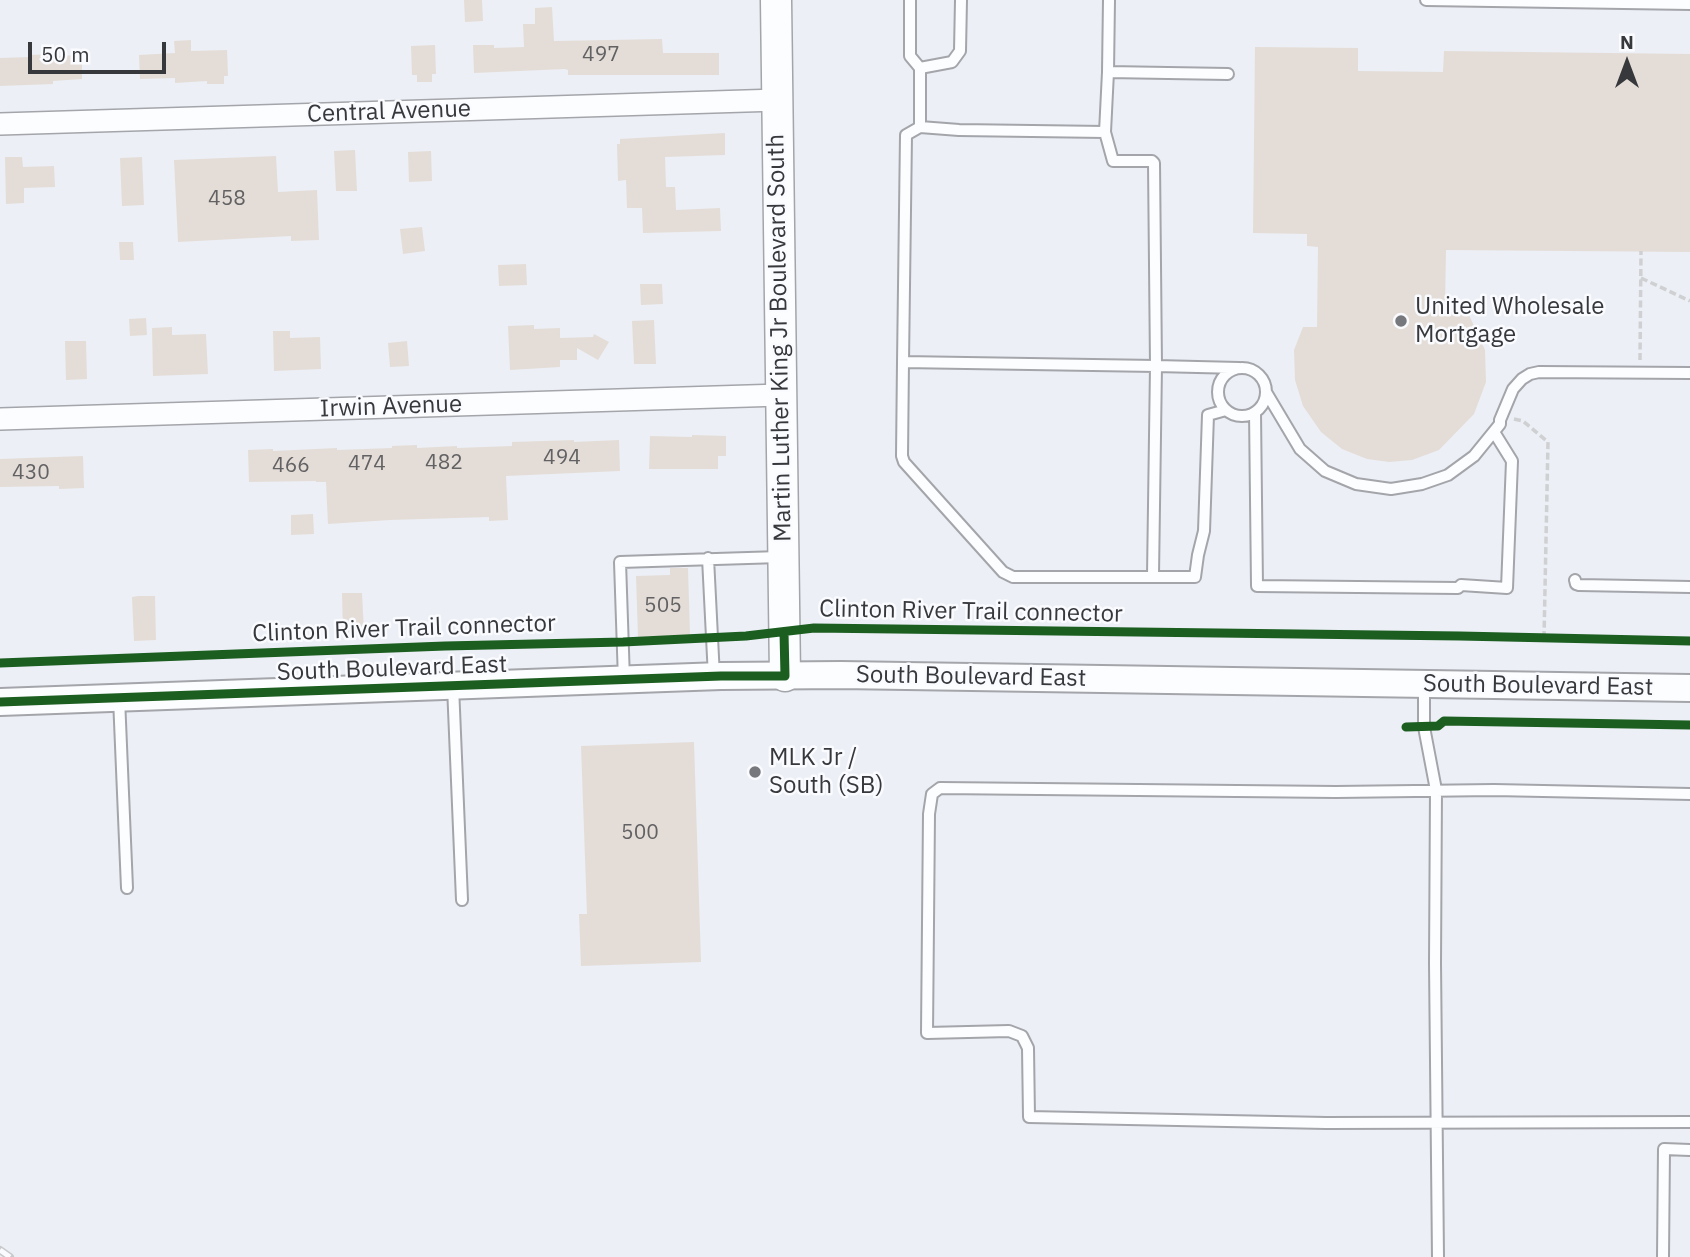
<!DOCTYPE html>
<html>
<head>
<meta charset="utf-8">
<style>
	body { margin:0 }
	#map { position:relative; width:1690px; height:1257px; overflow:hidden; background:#eceff6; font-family:"IBM Plex Sans",sans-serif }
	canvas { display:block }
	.north { position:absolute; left:1592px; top:28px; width:70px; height:70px; -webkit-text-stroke:5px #fafbfe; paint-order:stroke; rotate:0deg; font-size:19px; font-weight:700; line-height:28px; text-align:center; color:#36383c }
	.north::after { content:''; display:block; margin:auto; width:24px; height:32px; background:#36383c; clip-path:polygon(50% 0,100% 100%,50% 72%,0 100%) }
	.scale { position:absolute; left:28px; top:42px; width:138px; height:32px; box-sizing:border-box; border:4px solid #36383c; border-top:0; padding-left:9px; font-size:21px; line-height:24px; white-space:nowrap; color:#36383c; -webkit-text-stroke:5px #fafbfe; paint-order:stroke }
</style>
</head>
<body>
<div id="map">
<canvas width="1690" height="1257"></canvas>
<div class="north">N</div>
<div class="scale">50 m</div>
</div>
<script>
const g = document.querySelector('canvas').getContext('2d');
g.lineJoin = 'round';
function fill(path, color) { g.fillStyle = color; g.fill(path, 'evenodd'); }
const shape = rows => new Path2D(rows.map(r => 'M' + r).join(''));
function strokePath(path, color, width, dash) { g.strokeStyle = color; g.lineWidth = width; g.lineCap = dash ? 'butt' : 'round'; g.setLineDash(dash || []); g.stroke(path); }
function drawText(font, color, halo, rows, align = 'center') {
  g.font = font + ' "IBM Plex Sans",sans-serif'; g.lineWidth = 5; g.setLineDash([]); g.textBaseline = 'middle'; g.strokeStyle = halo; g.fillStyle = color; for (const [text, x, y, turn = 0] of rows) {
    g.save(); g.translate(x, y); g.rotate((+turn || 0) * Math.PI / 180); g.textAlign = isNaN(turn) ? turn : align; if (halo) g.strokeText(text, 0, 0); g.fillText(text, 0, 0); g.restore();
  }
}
fill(shape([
	[464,0,482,0,483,21,465,22],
	[552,7,554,41,662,39,663,53,719,53,719,75,568,75,568,70,565,69,474,73,473,45,494,45,494,48,524,47,523,24,535,24,535,8],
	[191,40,191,51,227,50,228,76,224,76,224,84,207,84,207,81,175,83,175,78,140,79,139,55,175,53,174,41],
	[435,45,436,74,432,74,432,82,417,82,417,75,412,75,411,46],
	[1255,47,1358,48,1358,71,1443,72,1444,51,1690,54,1690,252,1446,250,1445,304,1464,304,1485,350,1486,382,1474,414,1439,450,1412,460,1389,462,1367,459,1342,449,1321,432,1303,406,1295,380,1294,350,1303,327,1317,327,1318,247,1307,246,1307,234,1253,233],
	[52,54,52,56,82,55,82,79,53,81,53,84,0,86,0,58,30,57,30,55],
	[725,133,725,155,665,157,666,187,675,187,676,210,720,208,721,231,643,233,642,208,627,208,626,180,618,181,617,144,620,144,620,139],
	[355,150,357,191,336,191,334,151],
	[431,151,432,181,409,182,408,152],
	[276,156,278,192,317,190,319,240,291,241,291,236,178,242,174,160],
	[5,157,22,157,23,167,54,166,55,187,24,188,24,203,6,204],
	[142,157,144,205,122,206,120,158],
	[422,227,425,251,403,254,400,229],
	[119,242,133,242,134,260,120,260],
	[526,264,527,285,499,286,498,265],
	[640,284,662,284,663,304,641,305],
	[146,318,147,335,130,336,129,319],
	[654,320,656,364,634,364,632,321],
	[534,325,534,329,560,328,560,338,593,337,594,334,609,342,598,360,577,348,577,360,560,360,560,367,510,370,508,326],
	[172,327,172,335,206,334,208,374,153,376,152,328],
	[273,331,290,331,290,338,320,337,321,369,274,371],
	[65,341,86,341,87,379,66,380],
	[407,341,409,366,390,367,388,343],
	[692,435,726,436,726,456,718,456,718,469,649,469,650,436,692,437],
	[574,440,574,442,619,440,620,471,506,476,508,520,489,521,489,517,390,520,328,524,326,482,316,482,316,481,249,482,248,450,273,449,273,451,337,448,337,450,392,448,392,446,417,445,417,448,457,446,457,448,512,446,512,442],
	[83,456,84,488,59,489,59,486,0,487,0,459],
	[313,514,314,534,291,535,291,515],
	[670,568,688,568,690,635,638,637,636,576,670,575],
	[342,593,362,593,364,632,343,633],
	[138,596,155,596,156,640,134,641,132,597],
	[694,742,701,962,581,966,579,914,587,914,581,746]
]), '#e4ddd7');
const service = shape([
	[910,0,910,56,920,68,920,127],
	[1426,0,1690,4],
	[920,68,952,62,960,51,961,0],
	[1108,72,1228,74],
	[1105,132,1108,72,1109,0],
	[903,362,1156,366,1154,163,1152,161,1113,161,1105,132,959,130,920,127,906,135,903,362,902,456,904,462,1003,572,1013,577,1150,577,1153,575,1156,366,1239,368],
	'1218 392a24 24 0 1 1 48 0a24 24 0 1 1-48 0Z',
	[1266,392,1300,449,1325,471,1356,484,1391,489,1422,484,1448,475,1474,456,1500,424,1500,420,1513,389,1522,379,1530,374,1539,372,1690,373],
	[1255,412,1257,586,1458,588,1461,585,1507,588,1512,461,1494,432],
	[708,558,714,677],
	[1150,577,1195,577,1198,555,1204,531,1208,415,1226,410],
	[1575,580,1576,584,1579,585,1690,587],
	[624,680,620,562,780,557],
	[1424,684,1424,727,1436,790,1435,963,1438,1257],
	[453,686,462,900],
	[119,698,127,888],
	[1690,794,1494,790,1336,792,940,788,932,794,929,814,927,1033,1009,1031,1022,1036,1028,1048,1029,1117,1326,1123,1690,1122],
	[1663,1257,1664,1149,1690,1150]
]);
const minor = shape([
	[0,124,778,100],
	[0,419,781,395]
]);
const tertiary = shape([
	[0,702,721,676,841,675,1690,688]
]);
const secondary = shape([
	[776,0,785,676]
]);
strokePath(service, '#a3a5aa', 14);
strokePath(minor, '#a3a5aa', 24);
strokePath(tertiary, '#a3a5aa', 30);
strokePath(secondary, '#a3a5aa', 33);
strokePath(shape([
	[1641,278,1690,301],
	[1640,360,1641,251],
	[1514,419,1523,421,1548,442,1544,638]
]), '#cfd0d1', 3.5, [7, 3.5]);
strokePath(service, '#fcfdfe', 10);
strokePath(minor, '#fcfdfe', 21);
strokePath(tertiary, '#fcfdfe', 26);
strokePath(secondary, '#fcfdfe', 30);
const rail = shape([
	[0,1250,10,1257]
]);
strokePath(rail, '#c8c9cb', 8);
strokePath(rail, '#fafbfe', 5, [16]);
strokePath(shape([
	[0,663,445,646,623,642,746,636,814,628,1460,636,1690,641],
	[0,702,721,676,785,676,784,632],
	[1406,727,1438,726,1444,721,1690,725]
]), '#1b5e20', 9);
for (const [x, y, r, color] of [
	[1401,321,7,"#76787d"],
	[755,772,7,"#76787d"]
]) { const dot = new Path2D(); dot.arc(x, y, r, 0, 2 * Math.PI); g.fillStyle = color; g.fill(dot); strokePath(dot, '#fafbfe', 2.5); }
drawText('21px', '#626163', null, [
	["497",601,55],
	["458",227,199],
	["494",562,458],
	["482",444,463],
	["474",367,464],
	["466",291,466],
	["430",31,473],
	["505",663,606],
	["500",640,833]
]);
drawText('24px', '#36383c', '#fafbfe', [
	["Central Avenue",389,112,-2],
	["Martin Luther King Jr Boulevard South",780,338,-91],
	["Irwin Avenue",391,407,-2],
	["Clinton River Trail connector",971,612,1],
	["Clinton River Trail connector",404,629,-2],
	["South Boulevard East",392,669,-2],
	["South Boulevard East",971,677,1],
	["South Boulevard East",1538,686,1]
]);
drawText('24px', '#36383c', '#fafbfe', [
	["United Wholesale",1415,307],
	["Mortgage",1415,335],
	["MLK Jr /",769,758],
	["South (SB)",769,786]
], 'left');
</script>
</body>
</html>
